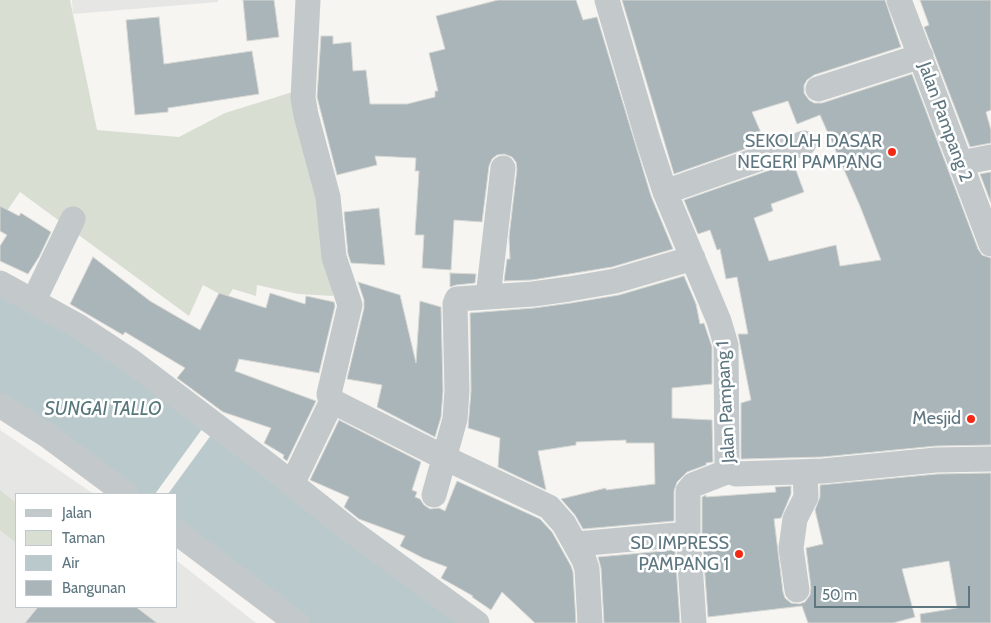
<!DOCTYPE html>
<html>
<head>
<meta charset="utf-8">
<style>
	body { margin:0 }
	#map { position:relative; width:991px; height:623px; overflow:hidden; background:#f6f5f1; font-family:Cabin,sans-serif }
	canvas { display:block }
	.legend { position:absolute; left:15px; top:493px; width:162px; height:115px; box-sizing:border-box; background:#fff; border:1px solid #bfc8cc; margin:0; padding:6px 9px; list-style:none; font-size:15px; color:#5e7680 }
	.legend li { display:flex; align-items:center; gap:10px; height:25px }
	.legend b { width:25px; border:1px solid #bfc8cc }
	.scale { position:absolute; left:814px; top:586px; width:156px; height:22px; box-sizing:border-box; border:2px solid #5e7680; border-top:0; padding-left:6px; font-size:15px; line-height:18px; white-space:nowrap; color:#5e7680; -webkit-text-stroke:4px #fff; paint-order:stroke }
</style>
</head>
<body>
<div id="map">
<canvas width="991" height="623"></canvas>
<ul class="legend">
<li><b style="height:6px;background:#c3c8cb"></b>Jalan</li>
<li><b style="height:14px;background:#d8ded2"></b>Taman</li>
<li><b style="height:14px;background:#bacacc"></b>Air</li>
<li><b style="height:14px;background:#a9b5b8"></b>Bangunan</li>
</ul>
<div class="scale">50 m</div>
</div>
<script>
const g = document.querySelector('canvas').getContext('2d');
g.lineJoin = 'round';
function fill(path, color) { g.fillStyle = color; g.fill(path, 'evenodd'); }
const shape = rows => new Path2D(rows.map(r => 'M' + r).join(''));
function strokePath(path, color, width, dash) { g.strokeStyle = color; g.lineWidth = width; g.lineCap = dash ? 'butt' : 'round'; g.setLineDash(dash || []); g.stroke(path); }
function drawText(font, color, halo, rows, align = 'center') {
  g.font = font + ' Cabin,sans-serif'; g.lineWidth = 5; g.setLineDash([]); g.textBaseline = 'middle'; g.strokeStyle = halo; g.fillStyle = color; for (const [text, x, y, turn = 0] of rows) {
    g.save(); g.translate(x, y); g.rotate((+turn || 0) * Math.PI / 180); g.textAlign = isNaN(turn) ? turn : align; if (halo) g.strokeText(text, 0, 0); g.fillText(text, 0, 0); g.restore();
  }
}
fill(shape([
	[72,0,218,0,218,2,73,14],
	[0,430,94,494,16,494,16,607,176,607,176,560,256,623,0,623]
]), '#e6e7e5');
fill(shape([
	[0,0,70,0,97,130,179,137,225,113,296,91,326,205,333,296,298,294,257,285,256,296,233,289,227,298,203,285,189,316,20,192,0,221],
	[0,490,16,503,16,543,0,530]
]), '#d8ded2');
fill(shape([
	[0,293,84,339,468,623,309,623,176,525,176,494,136,494,0,398]
]), '#bacacc');
fill(shape([
	[205,425,214,431,168,494,155,494]
]), '#f6f5f1');
const building = shape([
	[243,0,274,0,279,37,247,41,243,0],
	[498,0,576,0,583,20,597,17,651,196,673,249,612,267,532,280,504,281,507,259,510,259,509,237,517,169,516,162,512,157,504,154,497,155,492,159,489,166,482,222,454,220,451,270,422,268,424,235,415,235,419,171,415,171,416,158,375,156,377,165,337,175,317,97,321,36,333,36,333,44,351,42,353,71,366,70,370,104,407,104,435,97,435,91,438,91,429,53,445,49,436,16,498,0],
	[622,0,885,0,901,47,814,75,807,80,804,85,804,93,809,100,814,103,822,103,912,74,978,249,982,255,991,258,991,445,936,446,822,457,741,459,741,403,751,400,738,334,748,334,737,277,726,279,720,249,717,250,710,230,698,234,684,200,793,162,804,192,771,204,773,211,754,218,769,261,836,245,840,266,881,260,860,206,820,115,797,124,788,101,752,112,765,142,674,174,622,0],
	[920,0,991,0,991,110,986,112,991,130,991,143,970,147,924,27,929,25,920,0],
	[159,17,164,64,252,51,259,94,168,108,168,112,135,115,126,20,159,17],
	[991,172,991,203,980,174,991,172],
	[0,206,19,216,21,213,51,232,39,257,28,274,0,261,0,246,7,235,0,231,0,206],
	[379,208,385,265,351,263,348,254,344,212,379,208],
	[93,257,150,301,200,330,219,293,266,308,270,293,305,304,306,296,334,302,335,306,319,373,239,359,235,371,316,401,287,461,283,458,284,455,264,443,271,428,223,412,177,378,185,368,125,332,123,335,70,304,93,257],
	[450,273,476,274,475,283,456,285,450,287,450,273],
	[684,276,696,304,700,324,704,323,712,347,712,384,672,388,672,418,712,420,713,462,706,463,706,465,687,472,677,482,674,491,674,521,583,529,575,515,561,499,606,488,606,490,655,484,654,443,626,443,626,440,576,442,576,445,538,451,546,490,498,467,500,438,468,428,471,391,470,313,534,308,571,303,619,295,684,276],
	[358,282,400,295,416,363,420,301,441,307,443,391,441,417,435,437,377,407,382,385,347,379,364,308,364,300,358,282],
	[339,420,421,462,412,490,417,492,415,497,420,499,424,505,430,509,439,508,445,511,457,481,540,519,552,532,571,566,573,572,576,623,535,623,502,592,491,610,472,597,473,596,441,578,447,567,423,558,400,546,405,536,359,519,344,507,349,497,310,480,339,420],
	[991,473,991,623,921,623,920,614,957,608,949,561,902,569,915,617,893,623,808,623,802,606,708,617,702,534,702,497,706,495,706,497,776,492,775,487,791,486,791,494,781,518,774,519,783,592,785,598,791,603,799,604,805,602,810,595,811,588,806,548,823,544,815,510,820,497,820,485,937,474,991,473],
	[675,550,680,623,604,623,601,568,598,557,675,550],
	[38,607,136,607,157,623,25,623,38,607]
]);
fill(building, '#a9b5b8');
strokePath(building, '#d7d7d4', 1);
strokePath(shape([
	[308,0,303,98,306,115,328,197,334,257,350,305,329,394,330,398,332,401,445,458,549,507,564,524,584,560,587,569,590,623],
	[607,0,648,140,665,192,719,321,726,345,727,464,729,471,736,474,823,471,936,460,991,459],
	[899,0,991,244],
	[818,89,921,56],
	[961,163,991,157],
	[665,192,804,143],
	[0,283,78,326,131,361,271,467,351,531,477,623],
	[488,297,503,168],
	[34,300,73,219],
	[0,405,48,436,126,494],
	[292,484,332,401],
	[434,495,455,419,457,391,455,304,457,299,533,294,569,289,615,281,693,258],
	[176,532,297,623],
	[577,544,688,534],
	[797,590,791,548,795,519,806,497,805,472],
	[694,623,688,534,688,491,693,485,729,471]
]), '#c3c8cb', 25);
for (const [x, y, r, color] of [
	[892,152,5,"#f42914"],
	[971,419,5,"#f42914"],
	[739,554,5,"#f42914"]
]) { const dot = new Path2D(); dot.arc(x, y, r, 0, 2 * Math.PI); g.fillStyle = color; g.fill(dot); strokePath(dot, '#fff', 2); }
drawText('18px', '#5e7680', '#fff', [
	["Jalan Pampang 2",945,122,70],
	["Jalan Pampang 1",726,402,-93]
]);
drawText('18px', '#5e7680', '#fff', [
	["SEKOLAH DASAR",882,142],
	["NEGERI PAMPANG",882,163],
	["Mesjid",961,419],
	["SD IMPRESS",729,544],
	["PAMPANG 1",729,565]
], 'right');
drawText('italic 19px', '#58777c', '#fff', [
	["SUNGAI TALLO",103,409]
]);
</script>
</body>
</html>
